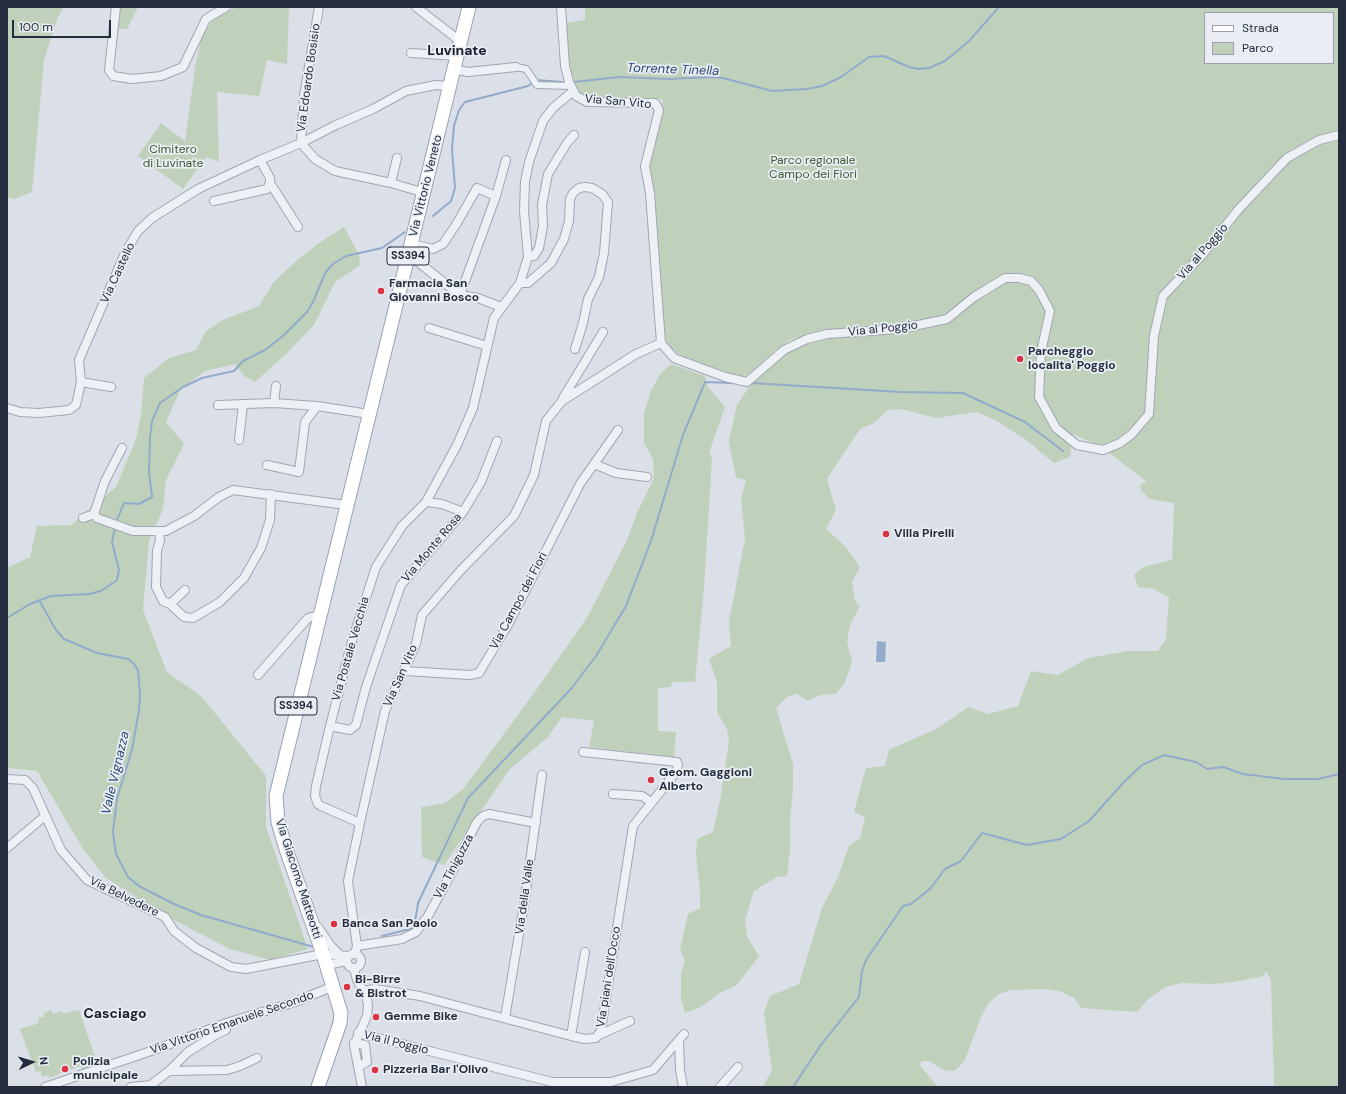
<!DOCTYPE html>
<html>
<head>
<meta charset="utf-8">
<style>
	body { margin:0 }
	#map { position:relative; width:1346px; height:1094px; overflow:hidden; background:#dbdfe7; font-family:"DM Sans",sans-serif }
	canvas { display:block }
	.frame { position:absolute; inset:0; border:8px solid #242c3e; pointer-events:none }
	.legend { position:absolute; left:1204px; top:12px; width:130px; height:52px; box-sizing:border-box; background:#eaeef4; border:1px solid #9ba0ab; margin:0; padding:5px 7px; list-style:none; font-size:12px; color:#242c3e }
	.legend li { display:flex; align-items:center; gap:8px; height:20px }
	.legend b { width:20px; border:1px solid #9ba0ab }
	.north { position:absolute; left:12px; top:1042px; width:40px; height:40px; -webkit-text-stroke:3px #eaeef4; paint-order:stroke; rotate:85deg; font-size:11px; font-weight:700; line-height:16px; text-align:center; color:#242c3e }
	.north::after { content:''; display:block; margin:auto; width:14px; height:18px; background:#242c3e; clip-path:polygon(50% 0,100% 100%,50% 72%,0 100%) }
	.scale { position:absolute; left:12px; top:20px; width:99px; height:18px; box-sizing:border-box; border:2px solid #242c3e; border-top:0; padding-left:5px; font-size:12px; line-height:14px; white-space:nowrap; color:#242c3e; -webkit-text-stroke:3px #eaeef4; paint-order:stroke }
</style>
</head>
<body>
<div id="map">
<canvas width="1346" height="1094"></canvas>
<div class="frame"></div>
<ul class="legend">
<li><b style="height:5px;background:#fff"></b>Strada</li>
<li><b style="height:11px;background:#c0d1bb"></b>Parco</li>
</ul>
<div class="north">N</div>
<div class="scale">100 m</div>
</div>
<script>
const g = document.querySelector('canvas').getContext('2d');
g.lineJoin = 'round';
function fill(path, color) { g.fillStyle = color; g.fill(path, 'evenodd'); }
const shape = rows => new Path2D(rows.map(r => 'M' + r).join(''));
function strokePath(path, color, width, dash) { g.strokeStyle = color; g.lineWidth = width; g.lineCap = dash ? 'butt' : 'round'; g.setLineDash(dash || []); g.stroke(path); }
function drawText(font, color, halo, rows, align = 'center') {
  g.font = font + ' "DM Sans",sans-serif'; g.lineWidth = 3.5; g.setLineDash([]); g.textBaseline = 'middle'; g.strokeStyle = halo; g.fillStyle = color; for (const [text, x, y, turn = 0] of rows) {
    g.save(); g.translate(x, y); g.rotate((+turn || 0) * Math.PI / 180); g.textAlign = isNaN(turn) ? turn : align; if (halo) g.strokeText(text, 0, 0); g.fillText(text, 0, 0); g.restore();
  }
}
fill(shape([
	[7,7,64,7,58,17,44,60,32,192,14,199,7,197],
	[119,7,138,7,127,29,116,29],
	[237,7,289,7,287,64,267,60,259,96,217,92,219,162,206,157,183,189,138,156,161,123,185,141,195,68,201,38,214,18],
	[585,7,1339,7,1339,1087,1274,1087,1271,980,1266,971,1264,976,1233,982,1214,984,1181,983,1165,987,1147,1000,1137,1012,1081,1008,1074,998,1059,991,1046,989,1011,990,999,994,988,1004,980,1019,965,1060,960,1066,954,1071,944,1070,929,1061,922,1061,920,1064,922,1068,938,1087,762,1087,772,1071,764,1013,770,996,799,984,822,908,838,877,849,846,860,838,865,817,854,812,866,768,885,766,889,750,938,728,968,707,988,714,1018,706,1031,671,1058,675,1088,658,1127,651,1158,651,1166,639,1169,598,1154,589,1138,587,1134,575,1143,567,1172,560,1174,503,1150,499,1141,490,1140,484,1147,482,1099,445,1072,434,1070,457,1054,463,1025,439,995,420,977,412,936,418,901,409,888,410,874,423,860,429,827,479,836,510,826,529,846,547,860,567,852,582,855,601,860,606,850,625,847,642,852,662,844,684,836,694,820,695,808,701,797,694,787,697,776,708,793,764,793,790,790,818,790,850,787,876,777,877,754,891,745,920,747,936,759,956,737,985,718,994,701,1007,685,1013,681,999,681,974,685,961,680,950,688,914,700,908,700,892,696,853,697,839,713,832,720,801,729,742,727,729,717,712,717,682,709,659,731,646,729,622,745,539,741,499,746,480,736,478,729,441,737,405,749,387,797,338,790,340,777,349,749,374,744,376,738,376,681,356,670,347,665,337,650,161,663,99,590,98,583,96,578,90,572,74,568,51,566,23,585,20],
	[1205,13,1333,13,1333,63,1205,63],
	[344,227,359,255,360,265,335,282,314,325,286,354,255,382,244,376,235,364,205,371,180,390,166,422,184,444,166,480,163,509,149,541,143,610,167,672,202,697,266,776,266,827,308,949,270,960,230,949,170,918,106,878,83,849,37,771,7,768,7,568,30,557,37,526,71,525,116,487,136,439,141,415,144,378,169,358,196,350,206,331,223,320,259,306,273,283,294,263,316,245],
	[671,364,705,376,708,387,725,407,709,453,712,458,704,588,695,682,672,682,671,687,658,688,658,731,676,732,674,757,589,747,594,721,562,717,548,737,509,770,444,865,422,857,421,807,445,803,463,789,537,689,588,616,626,542,638,511,654,478,653,459,644,443,644,413,651,391,660,374],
	[51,1010,53,1014,62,1011,63,1014,79,1010,99,1068,85,1073,80,1066,49,1078,47,1075,42,1077,41,1071,36,1072,20,1029,39,1023,38,1018,44,1017,43,1014]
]), '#c0d1bb');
fill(shape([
	[877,641,886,642,885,662,876,662]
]), '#92abcb');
strokePath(shape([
	[574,82,619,77,669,79,711,77,723,78,772,91,807,89,822,86,841,77,869,57,884,56,909,67,919,69,929,68,945,61,969,41,999,7],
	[433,216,451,201,455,188,452,149,454,126,459,110,465,102,528,86,536,80,562,82],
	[751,383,901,392,963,393,1025,422,1063,451],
	[116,522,124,503,139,504,152,497,149,472,150,438,152,421,160,403,183,387,202,378,234,371,243,361,265,350,283,336,307,312,313,302,325,273,333,264,346,256,382,248,405,232],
	[39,600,56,630,64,639,97,653,128,659,133,663,138,670,140,694,139,710,132,750,117,798,113,832,116,854,128,877,139,886,174,904,201,915,314,947],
	[7,618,30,604,51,596,89,594,101,591,117,580,119,570,112,542,115,527],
	[382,936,414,928,418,903,468,798,570,690,596,656,626,606,651,541,683,435,705,382,732,383],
	[793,1087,821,1045,859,997,862,971,866,960,903,906,911,904,930,889,945,869,961,861,982,833,1027,845,1061,839,1089,821,1123,783,1142,765,1164,755,1196,762,1207,769,1223,767,1243,774,1284,779,1318,779,1339,774]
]), '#92abcb', 2);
const pedestrian = shape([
	[516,67,526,69,537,85,571,86]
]);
const minor = shape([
	[116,7,109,70,113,76,132,79,161,76,183,67,206,19,226,7],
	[319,7,304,96,301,143,315,159,335,171,391,183,425,193],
	[416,7,456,38,461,40],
	[561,7,565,66,569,82,576,96,587,102,655,103,659,110,645,166,650,193,661,343],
	[411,53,457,56],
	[454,69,468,72,516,67],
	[260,160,270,178,270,183,298,227],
	[391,183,397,158],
	[214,201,267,189,270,183],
	[412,244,433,249,443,244,457,223,477,188,496,196,506,160],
	[409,255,460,295,478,298,501,307],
	[528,257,534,256,539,248,543,226,542,205,548,174,567,143,574,135],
	[520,283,528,283,551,263,564,239,569,221,570,199,573,193,579,188,585,187,592,188,602,194,608,202,604,253,599,277,588,299,583,323,575,349],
	[460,295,496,196],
	[429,328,487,346],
	[81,382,111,387],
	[563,398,603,332],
	[274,403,276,386],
	[218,405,274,403,317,406],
	[7,408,20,412,39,413,69,410,76,405,81,382,79,360,125,253,138,231,152,218,198,189,260,160,301,143,336,125,373,109,406,91,436,85,450,86],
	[239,440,243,404],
	[122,448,105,481,94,514,97,518,133,531,166,531,194,516,219,497,233,490,346,505],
	[594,464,616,473,647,477],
	[267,465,299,472,305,422,317,406,369,414],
	[426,502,442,504,463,512],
	[83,518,94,514],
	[159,532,160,540,157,551,156,587,163,601,170,604,184,617,193,618,220,602,244,578,261,548,270,520,271,494],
	[170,604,185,590],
	[405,671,470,675,479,673,509,623,580,484,618,430],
	[258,675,308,618,319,615],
	[330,726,350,730,356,725,366,687,401,585,463,512,481,482,497,441],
	[7,779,25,780,33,788,61,850,87,880,165,917,174,931,196,948,231,967,246,969,323,954,348,956],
	[613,794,642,796,651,802],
	[360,823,385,711,416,644,422,615,461,570,514,516,534,475,546,421,562,401,636,354,661,343,674,358,725,377,747,382,784,350,807,339,827,334,899,329,947,319,974,297,1005,278,1019,278,1031,281,1039,290,1050,311,1041,352,1039,397,1056,428,1077,445,1103,450,1108,448,1120,443,1132,434,1149,414,1154,336,1163,296,1203,254,1238,210,1287,158,1319,140,1339,135],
	[7,848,45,816],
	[318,927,331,946,339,954],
	[357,946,402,939,416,932,428,916,452,872,477,822,483,816,489,814,536,823],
	'347 961a7 7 0 1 1 14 0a7 7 0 1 1-14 0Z',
	[355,954,357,946,348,881,360,823,321,806,318,804,315,796,316,786,330,726,352,641,376,567,402,526,426,502,457,445,473,408,494,318,520,283,528,257,524,211,525,182,529,162,543,121,553,108,573,91],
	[327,965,347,961],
	[354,969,357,980,366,996,368,1004,367,1016,354,1045,362,1087],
	[363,991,375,989,420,996,571,1036,585,1039,596,1038,601,1030,633,826,676,772,678,765,677,762,583,752],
	[505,1018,524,905,542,775],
	[358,1033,552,1082,611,1082,653,1070,684,1034],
	[599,1035,630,1021],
	[571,1036,585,952],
	[679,1040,680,1070,683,1087],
	[354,1043,365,1045,367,1062,358,1067],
	[169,1071,227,1070,240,1066,257,1058],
	[45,1087,154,1050,226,1023,295,1002,334,986],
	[131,1087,151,1085],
	[151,1087,151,1085,169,1071,188,1052,217,1034,226,1030,226,1023],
	[720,1087,738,1067]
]);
const primary = shape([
	[318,1087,340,1023,341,1013,323,954,286,849,278,822,276,796,469,7]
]);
strokePath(pedestrian, '#a0a6b1', 8);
strokePath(minor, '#a0a6b1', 10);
strokePath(primary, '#99a2b3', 15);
strokePath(pedestrian, '#edf0f5', 6);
strokePath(minor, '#edf0f5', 8);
strokePath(primary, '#fff', 13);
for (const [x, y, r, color] of [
	[381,291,4,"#d93345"],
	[1020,359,4,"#d93345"],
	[886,534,4,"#d93345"],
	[651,780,4,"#d93345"],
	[334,924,4,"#d93345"],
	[347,987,4,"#d93345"],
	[376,1017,4,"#d93345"],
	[65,1069,4,"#d93345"],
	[375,1070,4,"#d93345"]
]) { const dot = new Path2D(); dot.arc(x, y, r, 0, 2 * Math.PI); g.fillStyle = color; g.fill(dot); strokePath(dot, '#eaeef4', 1.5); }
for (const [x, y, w] of [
	[408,256,42],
	[296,706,42]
]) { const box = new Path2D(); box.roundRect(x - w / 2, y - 9, w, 18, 3); g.fillStyle = '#eaeef4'; g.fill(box); strokePath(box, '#242c3e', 1); }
drawText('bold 11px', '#242c3e', null, [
	["SS394",408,256],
	["SS394",296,706]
]);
drawText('12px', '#242c3e', '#eaeef4', [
	["Via Edoardo Bosisio",309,78,-82],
	["Via San Vito",618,102,5],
	["Via Vittorio Veneto",426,186,-76],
	["Via al Poggio",1203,252,-49],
	["Via Castello",118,273,-65],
	["Via al Poggio",883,329,-6],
	["Via Monte Rosa",432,548,-50],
	["Via Campo dei Fiori",519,601,-62],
	["Via Postale Vecchia",351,649,-74],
	["Via San Vito",401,676,-66],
	["Via Tiniguzza",454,867,-62],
	["Via Giacomo Matteotti",298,879,72],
	["Via Belvedere",124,897,26],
	["Via della Valle",525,897,-82],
	["Via piani dell'Occo",609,977,-81],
	["Via Vittorio Emanuele Secondo",232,1023,-19],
	["Via il Poggio",396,1043,14]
]);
drawText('12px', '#365a30', '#eaeef4', [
	["Cimitero",173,150],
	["di Luvinate",173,164],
	["Parco regionale",813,161],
	["Campo dei Fiori",813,175]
]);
drawText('bold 12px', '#242c3e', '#eaeef4', [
	["Farmacia San",389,284],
	["Giovanni Bosco",389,298],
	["Parcheggio",1028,352],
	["localita' Poggio",1028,366],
	["Villa Pirelli",894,534],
	["Geom. Gaggioni",659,773],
	["Alberto",659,787],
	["Banca San Paolo",342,924],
	["Bi-Birre",355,980],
	["& Bistrot",355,994],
	["Gemme Bike",384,1017],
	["Polizia",73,1062],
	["municipale",73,1076],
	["Pizzeria Bar l'Olivo",383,1070]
], 'left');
drawText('italic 13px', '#2b4974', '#eaeef4', [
	["Torrente Tinella",673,70,2],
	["Valle Vignazza",116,773,-77]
]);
drawText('bold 14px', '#161d2e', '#eaeef4', [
	["Luvinate",457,51],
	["Casciago",115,1014]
]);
</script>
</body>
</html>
